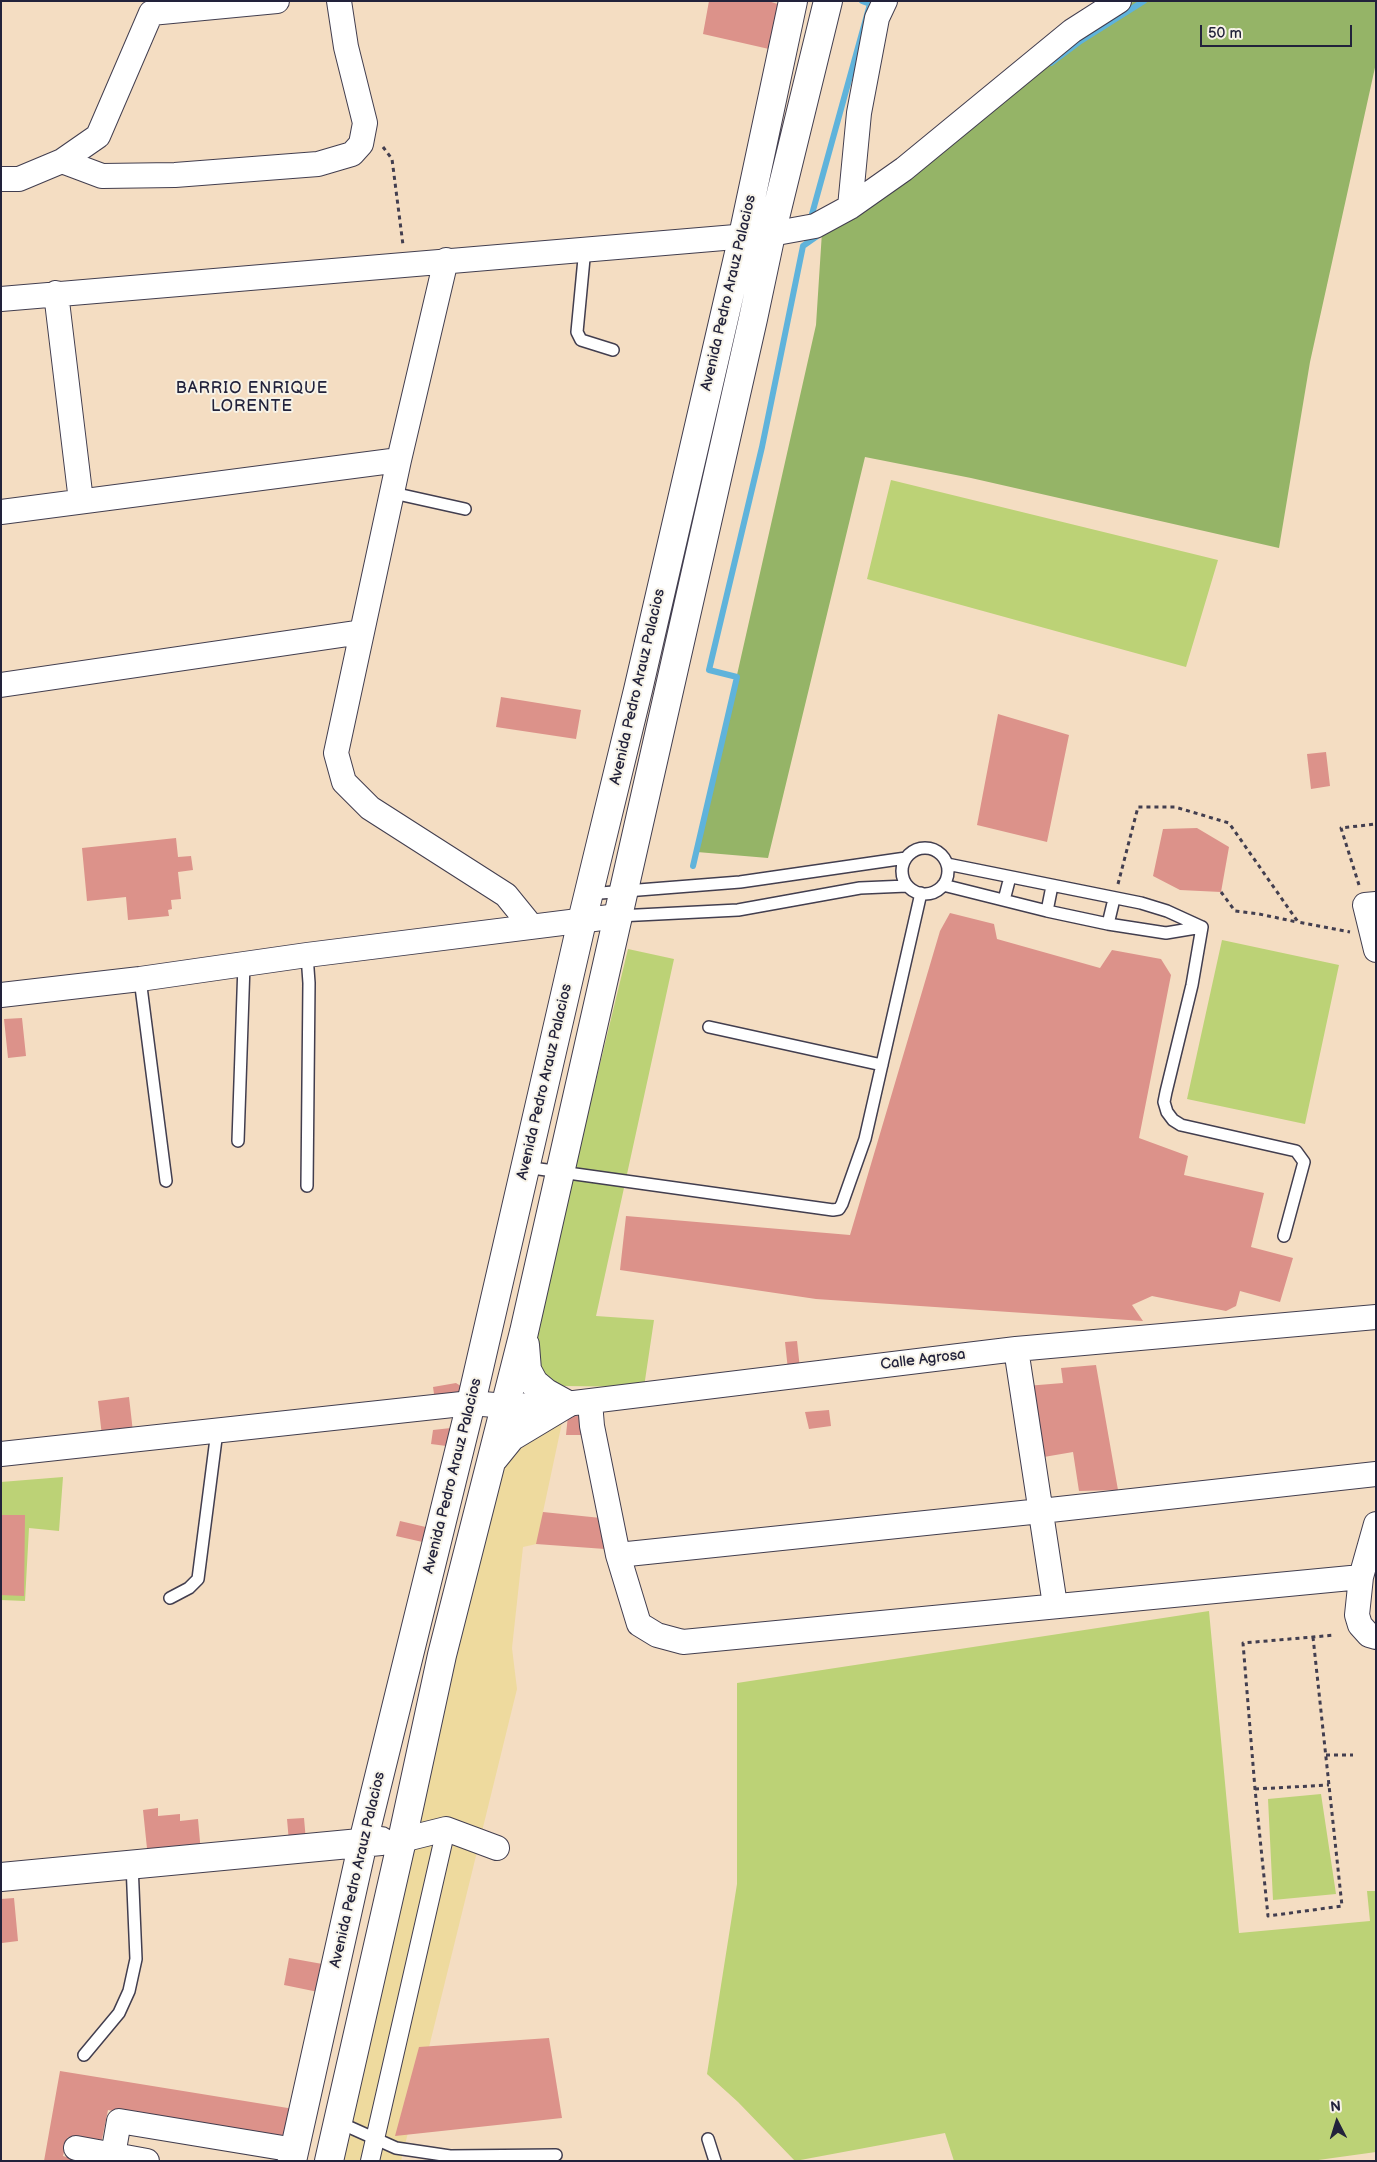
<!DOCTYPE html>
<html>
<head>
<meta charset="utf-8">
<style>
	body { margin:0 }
	#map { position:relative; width:1377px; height:2162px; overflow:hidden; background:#f4ddc2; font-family:"Balsamiq Sans",sans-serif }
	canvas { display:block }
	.frame { position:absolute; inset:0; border:2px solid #22223b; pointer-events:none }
	.north { position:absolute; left:1312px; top:2097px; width:50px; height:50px; -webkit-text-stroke:4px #f7f3e8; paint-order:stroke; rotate:355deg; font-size:14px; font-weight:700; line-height:20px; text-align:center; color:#22223b }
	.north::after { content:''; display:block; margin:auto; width:18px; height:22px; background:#22223b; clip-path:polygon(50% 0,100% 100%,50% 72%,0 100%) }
	.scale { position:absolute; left:1200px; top:25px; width:152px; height:22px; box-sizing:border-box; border:2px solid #22223b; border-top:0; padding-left:6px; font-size:15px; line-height:18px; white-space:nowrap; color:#22223b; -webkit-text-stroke:4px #f7f3e8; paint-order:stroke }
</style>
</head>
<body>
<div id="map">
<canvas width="1377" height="2162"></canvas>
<div class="frame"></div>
<div class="north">N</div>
<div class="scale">50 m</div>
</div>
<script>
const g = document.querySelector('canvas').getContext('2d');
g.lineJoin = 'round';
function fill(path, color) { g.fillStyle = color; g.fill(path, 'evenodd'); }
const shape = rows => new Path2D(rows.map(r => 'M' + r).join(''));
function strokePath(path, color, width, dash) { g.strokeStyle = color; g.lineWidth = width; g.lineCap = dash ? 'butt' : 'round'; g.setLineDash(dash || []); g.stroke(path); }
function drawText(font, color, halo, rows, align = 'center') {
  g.font = font + ' "Balsamiq Sans",sans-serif'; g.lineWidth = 4; g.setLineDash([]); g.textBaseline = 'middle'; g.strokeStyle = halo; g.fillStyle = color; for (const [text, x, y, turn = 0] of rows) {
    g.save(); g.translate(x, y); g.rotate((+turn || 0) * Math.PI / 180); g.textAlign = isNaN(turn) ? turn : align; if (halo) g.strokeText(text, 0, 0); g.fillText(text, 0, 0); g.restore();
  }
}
fill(shape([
	[891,480,1218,560,1186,667,867,579],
	[1222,940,1339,965,1305,1124,1187,1099],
	[628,949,674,959,596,1316,654,1320,644,1387,564,1386,545,1379,533,1363,533,1339],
	[63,1477,59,1531,29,1528,25,1601,1,1600,1,1482],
	[1209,1611,1239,1933,1370,1921,1367,1891,1376,1891,1376,2152,1311,2161,954,2161,945,2133,795,2161,738,2102,707,2074,737,1884,737,1683],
	[1321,1794,1336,1894,1273,1900,1268,1799]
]), '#bcd276');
fill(shape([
	[1134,1,1376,1,1376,63,1310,362,1279,548,971,478,865,457,768,858,697,852,816,325,822,232,987,113]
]), '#95b467');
fill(shape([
	[566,1404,543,1512,541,1543,523,1547,512,1648,517,1689,401,2161,323,2161,493,1459]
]), '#eeda9e');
strokePath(shape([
	[862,1,870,4,870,1],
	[1051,63,1079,42,1144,1],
	[812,214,870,4],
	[693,866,737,677,709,670,762,447,803,246,820,234]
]), '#5fb3db', 6);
fill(shape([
	[709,1,768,1,781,5,769,49,703,34],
	[501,697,581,710,576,739,496,727],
	[998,714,1069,735,1047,842,977,825],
	[1326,752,1330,786,1311,789,1307,754],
	[1197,828,1229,847,1221,892,1180,890,1153,876,1163,829],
	[176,838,178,857,191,856,193,870,178,872,181,899,171,900,172,909,168,910,169,916,128,920,126,897,87,901,82,848],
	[950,913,994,924,997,939,1100,968,1112,950,1161,959,1171,975,1139,1138,1188,1156,1184,1175,1264,1193,1251,1247,1293,1258,1280,1302,1240,1291,1236,1306,1226,1311,1152,1296,1132,1305,1143,1321,816,1299,620,1270,626,1216,850,1235,940,931],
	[22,1018,26,1056,8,1058,4,1019],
	[797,1341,800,1369,788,1370,785,1342],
	[1096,1365,1118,1490,1079,1491,1073,1452,1038,1458,1026,1386,1063,1383,1061,1368],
	[456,1383,467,1390,458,1398,435,1401,433,1387],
	[129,1397,133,1432,102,1436,98,1401],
	[829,1410,831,1426,809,1429,805,1412],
	[568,1415,590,1417,584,1435,566,1435],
	[451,1428,454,1447,431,1444,433,1430],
	[543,1512,601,1518,605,1549,536,1544],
	[1,1515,25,1515,24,1596,1,1595],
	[400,1521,430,1528,427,1543,396,1536],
	[158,1808,158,1816,180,1814,180,1821,198,1819,201,1853,148,1858,143,1810],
	[304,1818,306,1841,289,1842,287,1819],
	[14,1898,18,1941,2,1943,1,1899],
	[289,1958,328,1965,323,1993,284,1985],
	[549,2038,562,2118,395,2136,419,2047],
	[60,2071,294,2109,288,2140,108,2110,101,2144,68,2137,63,2156,82,2161,44,2161]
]), '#dc928a');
const service = shape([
	[585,248,577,332,581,340,613,350],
	[393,493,465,509],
	'902 871a23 23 0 1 1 46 0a23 23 0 1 1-46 0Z',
	[947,864,1141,903,1167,911,1202,927],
	[943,885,1047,911,1108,924,1166,933,1202,927],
	[588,894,740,882,906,858],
	[1004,900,1010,877],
	[1047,911,1052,886],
	[618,916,738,910,860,888,907,886],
	[1108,924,1114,899],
	[1202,927,1192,985,1166,1092,1164,1102,1167,1112,1173,1120,1181,1125,1296,1151,1304,1162,1284,1236],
	[140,979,166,1181],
	[709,1027,882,1065],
	[238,1141,244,964],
	[525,1167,833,1210,839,1209,842,1204,865,1139,921,893],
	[307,1186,309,983,307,955],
	[170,1598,189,1588,198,1579,217,1431],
	[84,2055,119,2013,129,1991,136,1959,132,1864],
	[338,2122,396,2148,450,2156,556,2155],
	[708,2139,715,2161]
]);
const pedestrian = shape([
	[370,2161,446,1829]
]);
const minor = shape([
	[151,13,277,1],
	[62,161,102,176,175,175,318,164,352,154,361,144,365,123,346,47,339,1],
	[1,179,19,179,62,161,98,136,151,13],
	[850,207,859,113,877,18,885,1],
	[446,260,399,460,336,753,344,782,370,808,506,895,532,927],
	[56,293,81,501],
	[1,299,771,234,815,226,850,207,904,169,1072,31,1119,1],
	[1,512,399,460],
	[1,685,362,632],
	[1376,904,1365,905,1376,950],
	[1,995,140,979,307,955,618,916],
	[1016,1349,1055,1605],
	[590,1402,592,1426,618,1555,1041,1511,1376,1474],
	[1,1454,471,1403,506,1406,566,1404,1016,1349,1376,1317],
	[1376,1524,1361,1577,1357,1615,1360,1625,1369,1635,1376,1637],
	[618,1555,639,1624,657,1635,683,1642,1361,1577],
	[402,1840,446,1829,497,1848],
	[76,2148,147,2161],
	[113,2155,119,2121,295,2150]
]);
const tertiary = shape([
	[525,1345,527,1370,534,1383,546,1393,566,1404],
	[494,1458,511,1437,566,1404],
	[1,1877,381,1841],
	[292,2161,363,1842,471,1403,582,921,638,690,743,236,793,1],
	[329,2161,402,1840,442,1655,524,1332,753,319,771,234,828,1]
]);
strokePath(service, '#423e4f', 14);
strokePath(pedestrian, '#423e4f', 20);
strokePath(minor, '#423e4f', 26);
strokePath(tertiary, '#423e4f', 30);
strokePath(shape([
	[383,147,392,159,403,245],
	[1118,884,1138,807,1175,807,1229,823,1298,922,1350,932],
	[1359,885,1341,828,1376,824],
	[1221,892,1235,911,1259,914,1297,922],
	[1313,1637,1342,1906,1268,1916,1255,1789,1243,1643,1313,1637,1335,1635],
	[1326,1755,1353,1755],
	[1255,1789,1329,1785]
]), '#423e4f', 3, [4, 4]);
strokePath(service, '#fff', 11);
strokePath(pedestrian, '#fff', 18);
strokePath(minor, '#fff', 24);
strokePath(tertiary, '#fff', 28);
drawText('15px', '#22223b', '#f7f3e8', [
	["Avenida Pedro Arauz Palacios",729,293,-77],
	["Avenida Pedro Arauz Palacios",638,687,-77],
	["Avenida Pedro Arauz Palacios",545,1082,-77],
	["Calle Agrosa",923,1360,-7],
	["Avenida Pedro Arauz Palacios",453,1476,-76],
	["Avenida Pedro Arauz Palacios",358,1870,-77]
]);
g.letterSpacing = '1px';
drawText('16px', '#22223b', '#f7f3e8', [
	["BARRIO ENRIQUE",252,389],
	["LORENTE",252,407]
]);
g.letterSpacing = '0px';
</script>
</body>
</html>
